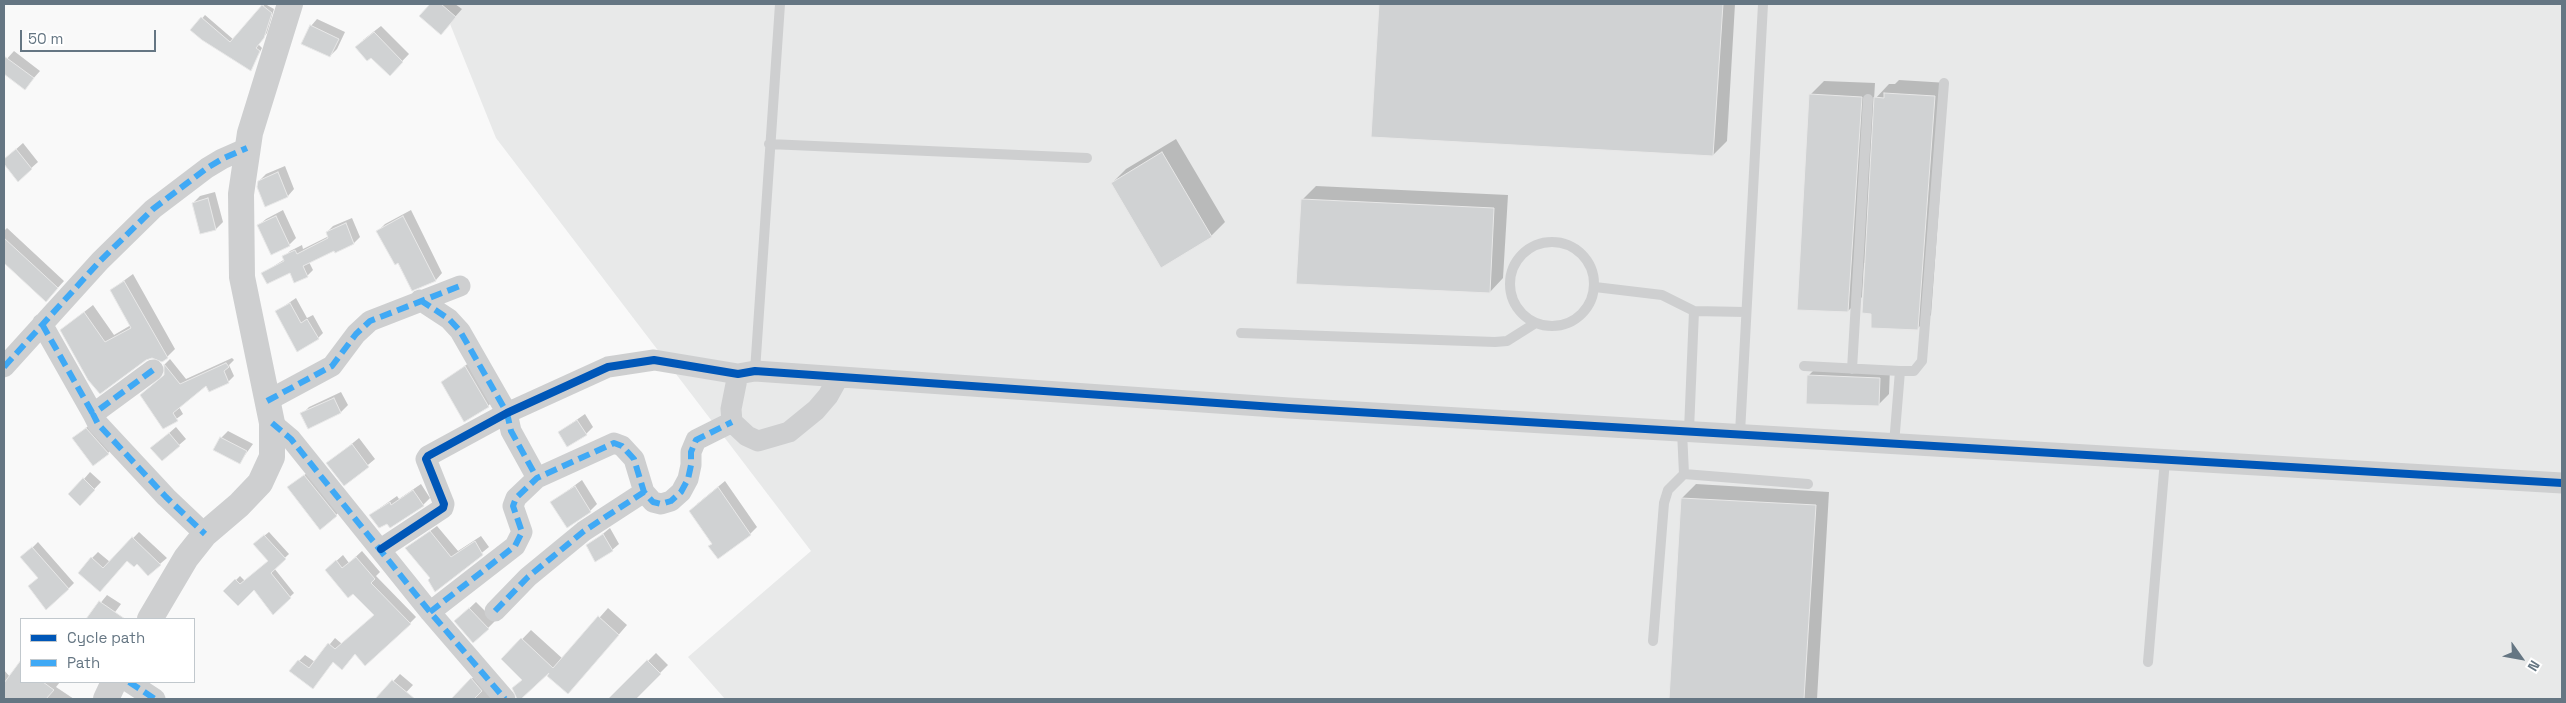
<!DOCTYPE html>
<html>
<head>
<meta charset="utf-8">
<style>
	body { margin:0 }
	#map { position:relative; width:2566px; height:703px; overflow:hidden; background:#f9f9f9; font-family:"Space Grotesk",sans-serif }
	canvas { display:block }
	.frame { position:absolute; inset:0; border:5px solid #657683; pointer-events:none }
	.legend { position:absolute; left:20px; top:618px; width:175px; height:65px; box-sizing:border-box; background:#fff; border:1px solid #c1c8cd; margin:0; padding:6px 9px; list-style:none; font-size:15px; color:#657683 }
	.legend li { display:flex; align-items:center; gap:10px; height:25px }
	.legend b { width:25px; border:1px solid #c1c8cd }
	.north { position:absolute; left:2496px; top:633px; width:50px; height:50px; -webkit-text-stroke:4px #fff; paint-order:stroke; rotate:122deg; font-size:14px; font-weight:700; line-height:20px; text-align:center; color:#657683 }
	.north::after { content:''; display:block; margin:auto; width:18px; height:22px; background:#657683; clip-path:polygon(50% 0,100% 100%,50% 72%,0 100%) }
	.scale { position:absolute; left:20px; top:30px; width:136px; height:22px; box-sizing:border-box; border:2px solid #657683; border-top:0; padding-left:6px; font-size:15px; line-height:18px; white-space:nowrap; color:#657683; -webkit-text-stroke:4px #fff; paint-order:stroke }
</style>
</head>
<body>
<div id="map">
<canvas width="2566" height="703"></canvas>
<div class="frame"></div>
<ul class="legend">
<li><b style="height:6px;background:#0057b8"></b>Cycle path</li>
<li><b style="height:6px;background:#3fa9f5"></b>Path</li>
</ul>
<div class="north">N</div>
<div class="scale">50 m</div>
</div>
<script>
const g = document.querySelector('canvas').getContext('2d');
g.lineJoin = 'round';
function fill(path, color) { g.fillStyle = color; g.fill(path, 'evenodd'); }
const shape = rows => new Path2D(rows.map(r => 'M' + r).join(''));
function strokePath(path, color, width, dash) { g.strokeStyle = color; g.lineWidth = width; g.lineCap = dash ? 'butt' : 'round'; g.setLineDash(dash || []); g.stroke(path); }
fill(shape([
	[442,4,2562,4,2562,699,725,699,688,657,811,551,496,138]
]), '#e8e9e9');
fill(shape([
	[265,4,274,9,267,33,258,44,262,48,251,69,192,30,205,15,234,40],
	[431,4,455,4,462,9,447,26,421,16],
	[1380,4,1735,4,1727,141,1713,155,1372,136],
	[317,19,345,32,337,49,330,56,311,26],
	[381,26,409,54,390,74,363,40],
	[14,51,40,71,25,88,4,73,4,62],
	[1899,80,1948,83,1931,315,1917,329,1873,312,1866,263,1864,263,1862,297,1848,311,1811,94,1824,81,1875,83,1874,100,1889,84,1895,84],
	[1176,139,1225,222,1211,236,1161,266,1112,183,1126,169],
	[23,143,38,162,18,180,4,160],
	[285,166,294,189,288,196,266,205,259,181,266,174],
	[1316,186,1508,195,1503,278,1490,292,1302,200],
	[215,192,223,222,216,229,201,233,193,203,200,196],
	[283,210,296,238,289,245,259,225,266,219],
	[411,210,442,273,436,280,412,289,399,261,378,231,385,224],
	[352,218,360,237,354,243,336,251,335,249,309,262,313,270,307,276,290,271,263,273,285,259,284,257,290,251,302,245,303,249,329,236,327,232,333,226],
	[7,228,64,281,46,301,4,262,4,231],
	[133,274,175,349,167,357,162,360,61,330,93,305,114,335,131,325,111,290],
	[296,298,307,318,313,315,323,333,318,338,277,311],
	[232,358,234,360,229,365,234,376,228,382,206,384,179,407,183,414,164,428,165,364,170,359,186,379],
	[473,360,495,399,488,406,442,382],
	[1819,365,1890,368,1889,394,1878,405,1808,376],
	[341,392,348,405,341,412,309,428,302,414,309,407],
	[585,414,593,427,586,434,559,432],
	[93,422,115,446,108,453,74,438],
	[176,427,186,439,179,445,152,448],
	[228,431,253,444,240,462,221,438],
	[359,438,375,459,345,484,328,463],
	[90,472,101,482,80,504,84,479],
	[307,473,339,512,336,515,292,484],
	[582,480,597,504,590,511,552,502],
	[725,481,757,527,750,534,697,504],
	[421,484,430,498,423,505,370,515,397,496,399,499],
	[1696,484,1829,492,1817,699,1671,699,1682,498],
	[437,526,458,551,481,536,489,547,436,590,432,578,407,548],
	[610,528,619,544,612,550,588,546],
	[139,532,167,558,148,574,137,562,127,560,106,584,92,558,98,552,110,562],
	[269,532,289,554,274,568,294,593,273,613,254,588,225,591,240,576,245,581,269,561,259,540],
	[38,542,74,583,68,589,29,586,39,577,28,552],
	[362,551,380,572,376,576,416,617,410,623,355,653,334,661,313,687,299,661,305,655,315,662,335,638,342,644,375,615,333,564,343,555,349,563],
	[107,595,121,604,110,619,94,619,90,616],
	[476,602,495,621,488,628,456,621],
	[608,608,627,625,577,683,568,692,553,668,518,699,523,679,503,659,531,630,563,659],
	[656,653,668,665,634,699,610,699],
	[21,662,21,682,60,682,56,687,74,699,4,699,4,670,10,677],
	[478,672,501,699,462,699,457,695],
	[400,674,413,685,400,699,377,699]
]), '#0003');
const building = shape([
	[430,4,441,4,456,17,441,35,419,16,430,4],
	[1379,4,1723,4,1713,156,1371,137,1379,4],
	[262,5,272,13,264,38,256,48,260,51,251,71,202,40,190,30,201,17,230,42,262,5],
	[310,25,339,39,330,57,301,44,310,25],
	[374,32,403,62,390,76,371,58,367,61,355,47,374,32],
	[4,56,34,78,25,90,4,74,4,56],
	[1884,93,1935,96,1918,330,1871,328,1871,314,1862,313,1874,97,1884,98,1884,93],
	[1809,94,1862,97,1848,312,1797,310,1809,94],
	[16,149,32,169,18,182,4,164,4,159,16,149],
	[1162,152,1212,237,1161,268,1111,183,1162,152],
	[278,172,288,197,265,207,257,187,258,181,278,172],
	[208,198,216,230,200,234,192,203,208,198],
	[1301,199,1494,208,1490,293,1296,284,1301,199],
	[276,216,290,246,271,255,257,225,276,216],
	[403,216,436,281,412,291,398,263,395,265,376,231,403,216],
	[346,223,354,244,335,253,334,251,303,266,308,277,294,283,290,273,267,284,261,273,284,261,282,256,295,250,297,254,328,238,326,232,346,223],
	[4,238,58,288,46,302,4,263,4,238],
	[124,281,168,358,162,362,152,358,146,360,100,394,88,380,60,330,84,312,105,342,131,328,110,290,124,281],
	[290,303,301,323,307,319,319,339,297,352,275,311,290,303],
	[226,363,229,367,224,371,229,383,209,392,206,386,173,413,178,421,163,429,140,395,164,375,164,364,180,384,226,363],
	[465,366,489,407,464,422,441,382,465,366],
	[1807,375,1880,378,1879,406,1806,404,1807,375],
	[334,398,341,413,308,429,300,413,334,398],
	[577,420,587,435,567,447,558,432,577,420],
	[86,428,109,454,93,466,72,438,86,428],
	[169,433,180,446,162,461,150,448,169,433],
	[220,437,247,451,240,464,213,450,220,437],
	[352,444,369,467,344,486,326,463,352,444],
	[304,475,337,516,320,530,287,487,304,475],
	[83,478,95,490,80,506,68,494,83,478],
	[575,486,591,512,567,528,550,502,575,486],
	[718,487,751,535,718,559,708,546,712,544,689,511,718,487],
	[413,490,424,506,390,528,387,524,379,528,369,515,390,502,391,505,413,490],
	[1681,498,1816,505,1804,699,1669,699,1681,498],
	[430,531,451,557,475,541,483,555,435,592,428,580,430,578,405,548,430,531],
	[603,534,613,551,595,562,586,545,603,534],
	[264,535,286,559,271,573,291,598,273,615,254,590,238,606,223,591,235,579,240,584,268,561,253,544,264,535],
	[132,537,161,565,148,576,137,564,134,567,127,561,100,592,78,573,91,557,103,568,132,537],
	[32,547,69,589,46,610,28,586,38,578,20,557,32,547],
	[356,557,375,579,371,583,411,624,365,666,355,654,342,670,333,662,313,689,289,671,298,660,309,668,328,643,335,649,374,615,353,594,348,598,325,570,336,560,342,568,356,557],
	[99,601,125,619,86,619,99,601],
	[469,608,489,629,473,643,454,621,469,608],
	[598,616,619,635,568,694,547,676,549,673,521,699,517,699,512,688,522,680,501,659,521,638,553,668,598,616],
	[21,660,21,682,43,682,54,690,46,699,4,699,4,683,21,660],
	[647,660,661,674,636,699,608,699,647,660],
	[471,678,482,691,474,699,451,699,471,678],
	[392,680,415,699,375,699,392,680]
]);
fill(building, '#d0d2d3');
strokePath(building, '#e8e8e8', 1);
strokePath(shape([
	[769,144,1087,158],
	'1510 284a42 42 0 1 1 84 0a42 42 0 1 1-84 0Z',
	[1595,287,1662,295,1694,311,1745,312],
	[1241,333,1495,342,1507,341,1534,324],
	[1804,366,1900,371],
	[1852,369,1868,99],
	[755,371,780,4],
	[1689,430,1694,311],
	[1740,433,1763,4],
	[1894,444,1900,371,1914,371,1922,361,1944,83],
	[1684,474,1808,484],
	[1653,641,1664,503,1668,490,1684,474,1682,431],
	[2148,662,2165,460]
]), '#cecfd0', 10);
strokePath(shape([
	[420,300,449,319,460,331,507,413,511,431,537,478],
	[42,324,93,414],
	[4,367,100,261,153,209,207,168,222,159,247,148],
	[153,370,93,414,98,424,166,497,205,534],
	[738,374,731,409,732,422,747,436,758,441,789,432,816,410,828,396,838,378],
	[267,401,332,366,356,334,370,321,460,286],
	[272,423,291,439,430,612,505,699],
	[381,549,443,508,444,504,426,459,428,456,507,413,608,367,654,360,738,374,755,371,1289,408,2562,483],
	[495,611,528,577,584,531,644,492],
	[430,612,515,546,522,532,513,506,516,498,537,478,614,443,622,446,634,459,644,492,653,502,661,504,671,501,681,492,688,479,691,465,691,452,696,440,732,422],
	[129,682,155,699]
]), '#cecfd0', 21);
strokePath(shape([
	[150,619,186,558,205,534,239,505,260,483,272,457,272,423,242,277,241,194,250,133,290,4],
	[106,699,114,682]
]), '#cecfd0', 26);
strokePath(shape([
	[420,300,449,319,460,331,507,413,511,431,537,478],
	[42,324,93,414],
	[4,367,100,261,153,209,207,168,222,159,247,148],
	[153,370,93,414,98,424,166,497,205,534],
	[267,401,332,366,356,334,370,321,460,286],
	[272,423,291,439,430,612,505,699],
	[495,611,528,577,584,531,644,492],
	[430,612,515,546,522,532,513,506,516,498,537,478,614,443,622,446,634,459,644,492,653,502,661,504,671,501,681,492,688,479,691,465,691,452,696,440,732,422],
	[129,682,155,699]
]), '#3fa9f5', 6, [12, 6]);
strokePath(shape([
	[381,549,443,508,444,504,426,459,428,456,507,413,608,367,654,360,738,374,755,371,1289,408,2562,483]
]), '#0057b8', 8);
</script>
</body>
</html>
